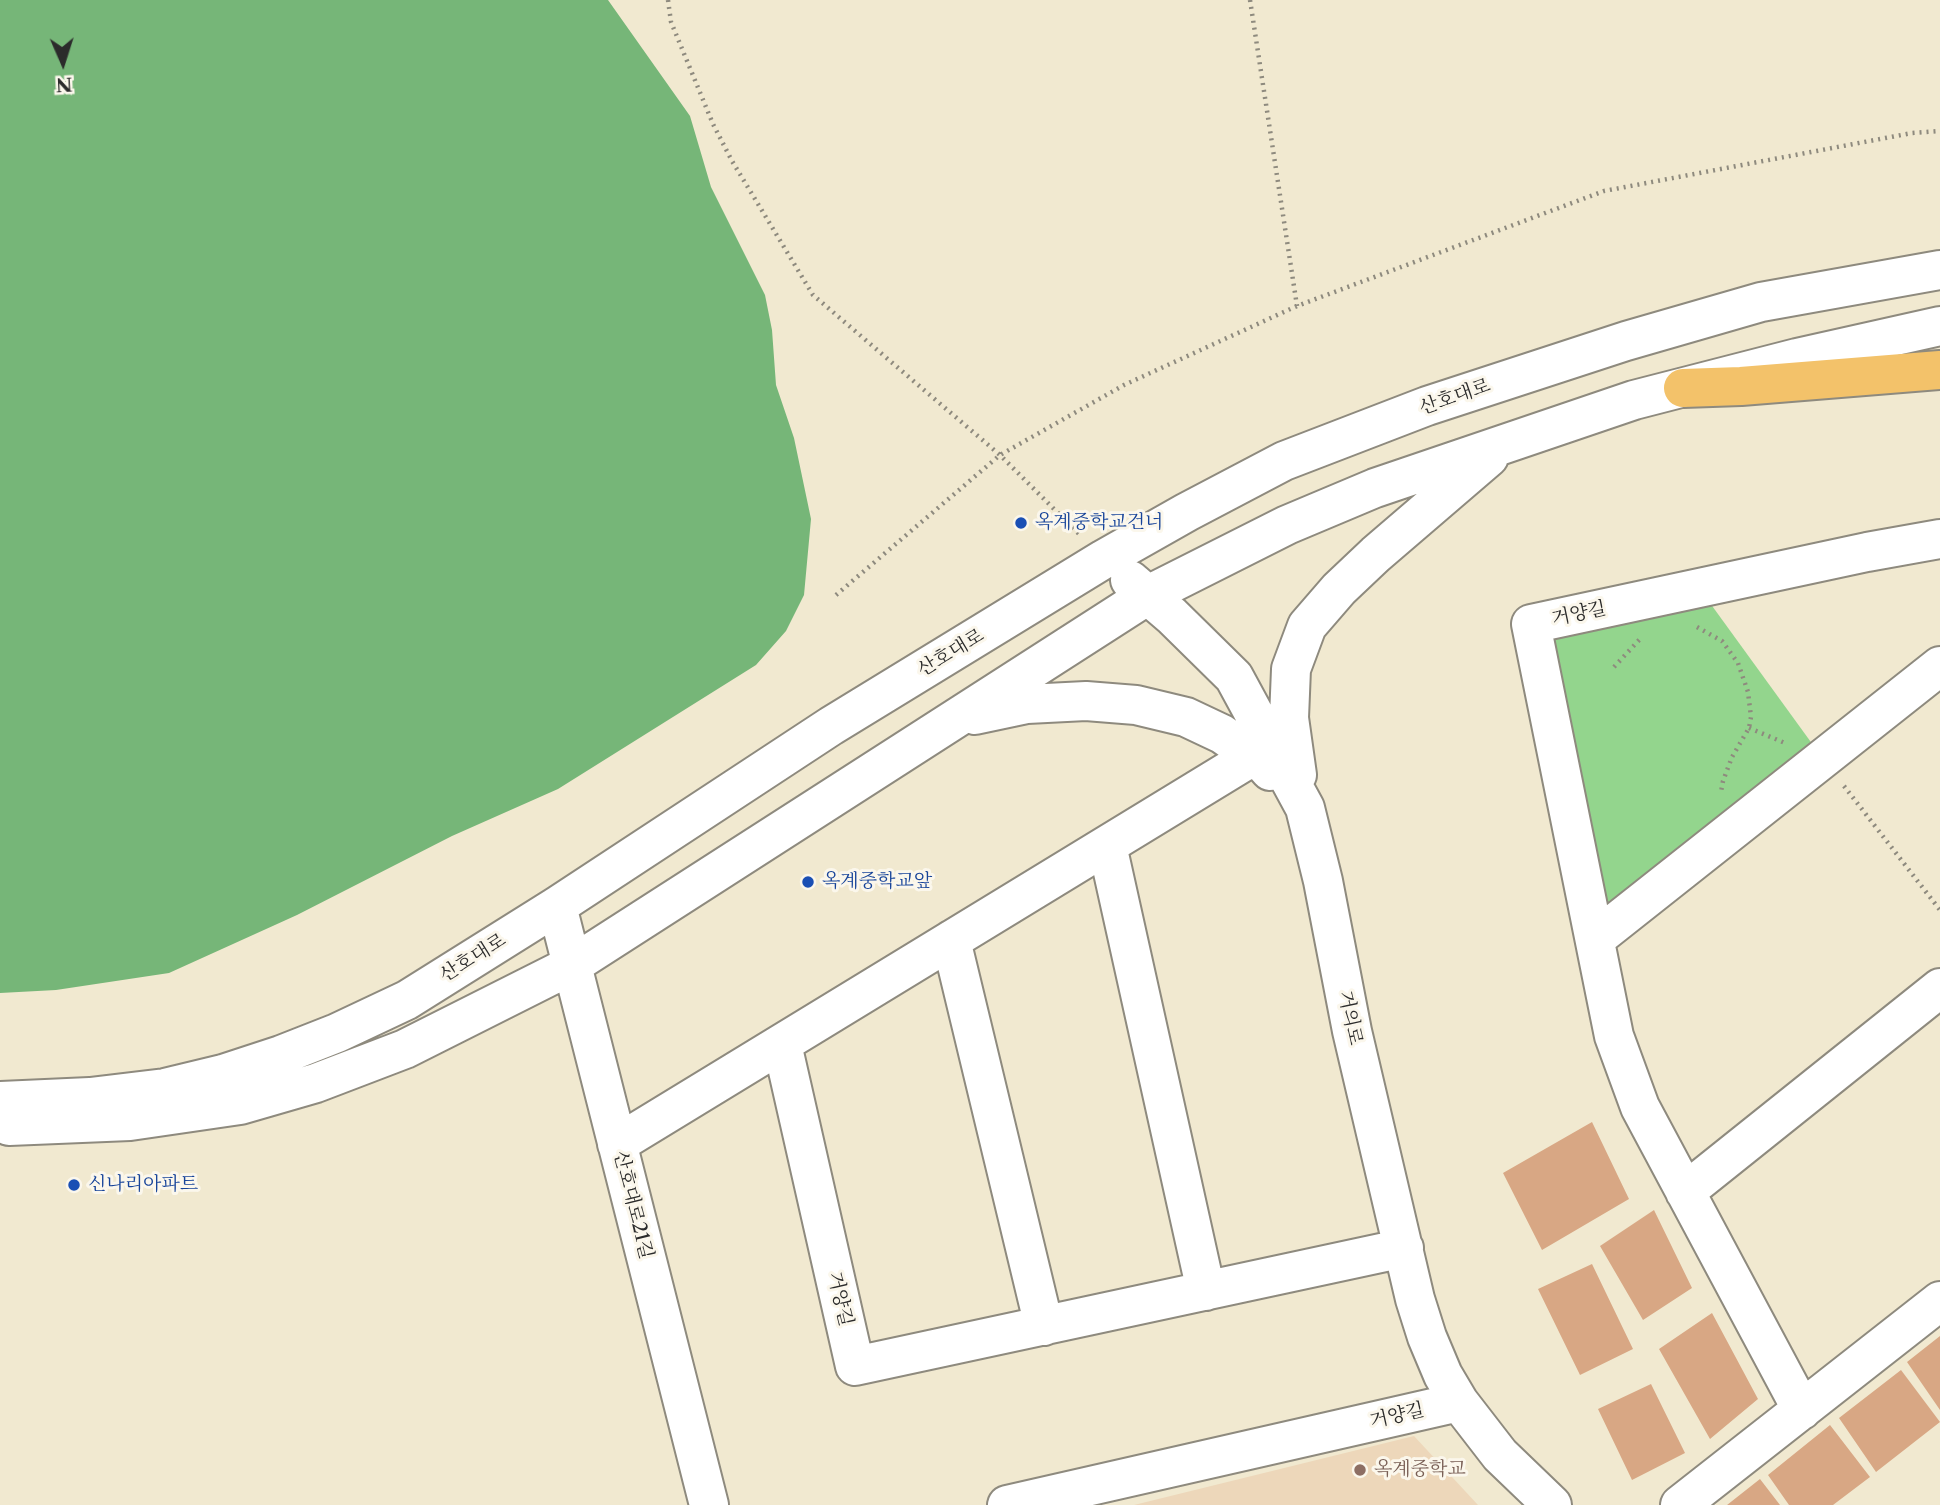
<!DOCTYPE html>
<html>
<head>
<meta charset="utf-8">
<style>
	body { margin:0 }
	#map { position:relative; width:1940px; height:1505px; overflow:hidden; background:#f1e9d0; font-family:"Libre Caslon Text",serif }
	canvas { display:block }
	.north { position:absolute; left:28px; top:28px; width:70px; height:70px; -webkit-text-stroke:5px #fbf7ec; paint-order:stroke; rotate:177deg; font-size:19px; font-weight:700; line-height:28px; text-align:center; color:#2b2b2b }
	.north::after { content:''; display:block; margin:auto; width:24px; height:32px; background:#2b2b2b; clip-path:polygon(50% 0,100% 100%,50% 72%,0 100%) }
</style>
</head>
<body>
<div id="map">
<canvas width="1940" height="1505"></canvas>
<div class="north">N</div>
</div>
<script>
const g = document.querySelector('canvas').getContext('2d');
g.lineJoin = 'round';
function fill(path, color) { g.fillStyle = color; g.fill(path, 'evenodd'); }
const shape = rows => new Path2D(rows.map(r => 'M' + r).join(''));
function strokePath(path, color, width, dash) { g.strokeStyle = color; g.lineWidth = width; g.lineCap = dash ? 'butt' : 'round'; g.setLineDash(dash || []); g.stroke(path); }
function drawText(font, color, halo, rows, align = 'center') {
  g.font = font + ' "Libre Caslon Text","Noto Serif KR",serif'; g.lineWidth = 6; g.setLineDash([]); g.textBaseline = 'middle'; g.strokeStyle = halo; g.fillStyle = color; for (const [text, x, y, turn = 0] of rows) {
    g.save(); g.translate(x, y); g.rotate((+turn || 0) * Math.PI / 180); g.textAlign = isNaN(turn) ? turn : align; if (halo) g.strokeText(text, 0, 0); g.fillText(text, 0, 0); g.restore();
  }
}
fill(shape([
	[1414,1436,1478,1505,1134,1505]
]), '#edd7ba');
fill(shape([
	[1702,592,1821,756,1596,930,1538,628]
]), '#93d58d');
fill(shape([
	[0,0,608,0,690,116,711,187,765,295,772,330,776,385,794,438,811,519,804,595,786,631,756,665,558,789,452,836,297,915,169,973,56,990,0,993]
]), '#76b678');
fill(shape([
	[1592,1122,1629,1199,1542,1250,1503,1173],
	[1654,1210,1692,1288,1643,1320,1600,1246],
	[1592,1264,1633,1349,1580,1375,1538,1289],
	[1712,1313,1758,1399,1710,1439,1659,1349],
	[1940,1336,1940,1410,1907,1362],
	[1901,1370,1940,1422,1876,1472,1839,1418],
	[1651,1384,1685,1453,1632,1480,1598,1409],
	[1830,1425,1870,1477,1833,1505,1789,1505,1768,1475],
	[1760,1479,1780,1505,1727,1505]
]), '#d8a784');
const minor = shape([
	[1130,580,1172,616,1234,677,1305,808,1323,881,1352,1031,1415,1299,1427,1337,1443,1375,1459,1402,1500,1455,1552,1505],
	[975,715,1027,704,1086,701,1136,705,1186,717,1222,734,1262,762,1270,771],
	[1297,775,1289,718,1291,669,1307,626,1339,589,1376,554,1489,457],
	[1107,845,1206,1291],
	[557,906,709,1505],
	[1595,939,1940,666],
	[951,940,1044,1326],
	[782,1044,855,1366,1404,1248],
	[0,1101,90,1097,165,1088,223,1074,281,1055,337,1033,407,1000,557,906,831,726,1104,559,1187,512,1284,461,1427,406,1626,341,1761,302,1940,270],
	[9,1126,130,1121,240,1105,316,1083,405,1049,572,965,1148,595,1287,525,1375,488,1634,400,1797,358,1940,326],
	[617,1144,1253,756],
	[1685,1192,1940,988],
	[1802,1410,1640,1107,1614,1036,1531,624,1867,552,1940,539],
	[1007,1505,1459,1402],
	[1680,1505,1940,1301]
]);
const highway = shape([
	[1683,388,1741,386,1940,370]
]);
strokePath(minor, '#8e8a7e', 42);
strokePath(highway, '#8e8a7e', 42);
strokePath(shape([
	[668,0,671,22,713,124,732,161,813,295,1000,455,1079,534],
	[1250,0,1297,306],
	[836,595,1000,455,1124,385,1297,306,1604,191,1912,133,1940,131],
	[1697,627,1722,641,1738,663,1748,692,1751,717,1749,728,1732,757,1723,781,1721,792],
	[1614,667,1640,639],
	[1749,728,1785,743],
	[1844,786,1940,910]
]), '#8e8a7e', 4.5, [2, 5]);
strokePath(minor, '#fff', 38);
strokePath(highway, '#f3c26a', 38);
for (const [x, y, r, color] of [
	[1021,523,7,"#1a4fb4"],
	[808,882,7,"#1a4fb4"],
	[74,1185,7,"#1a4fb4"],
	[1360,1470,7,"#8d6e63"]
]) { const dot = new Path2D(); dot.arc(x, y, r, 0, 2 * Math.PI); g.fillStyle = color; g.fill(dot); strokePath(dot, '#fbf7ec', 2.5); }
drawText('19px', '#2b2b2b', '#fbf7ec', [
	["산호대로",1455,397,-19],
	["거양길",1579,614,-12],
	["산호대로",951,653,-31],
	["산호대로",473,958,-32],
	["거의로",1350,1018,78],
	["산호대로21길",633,1205,76],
	["거양길",840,1299,77],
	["거양길",1397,1416,-13]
]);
drawText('19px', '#164399', '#fbf7ec', [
	["옥계중학교건너",1035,523],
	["옥계중학교앞",822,882],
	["신나리아파트",88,1185]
], 'left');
drawText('19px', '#785e54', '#fbf7ec', [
	["옥계중학교",1374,1470]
], 'left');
</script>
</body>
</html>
